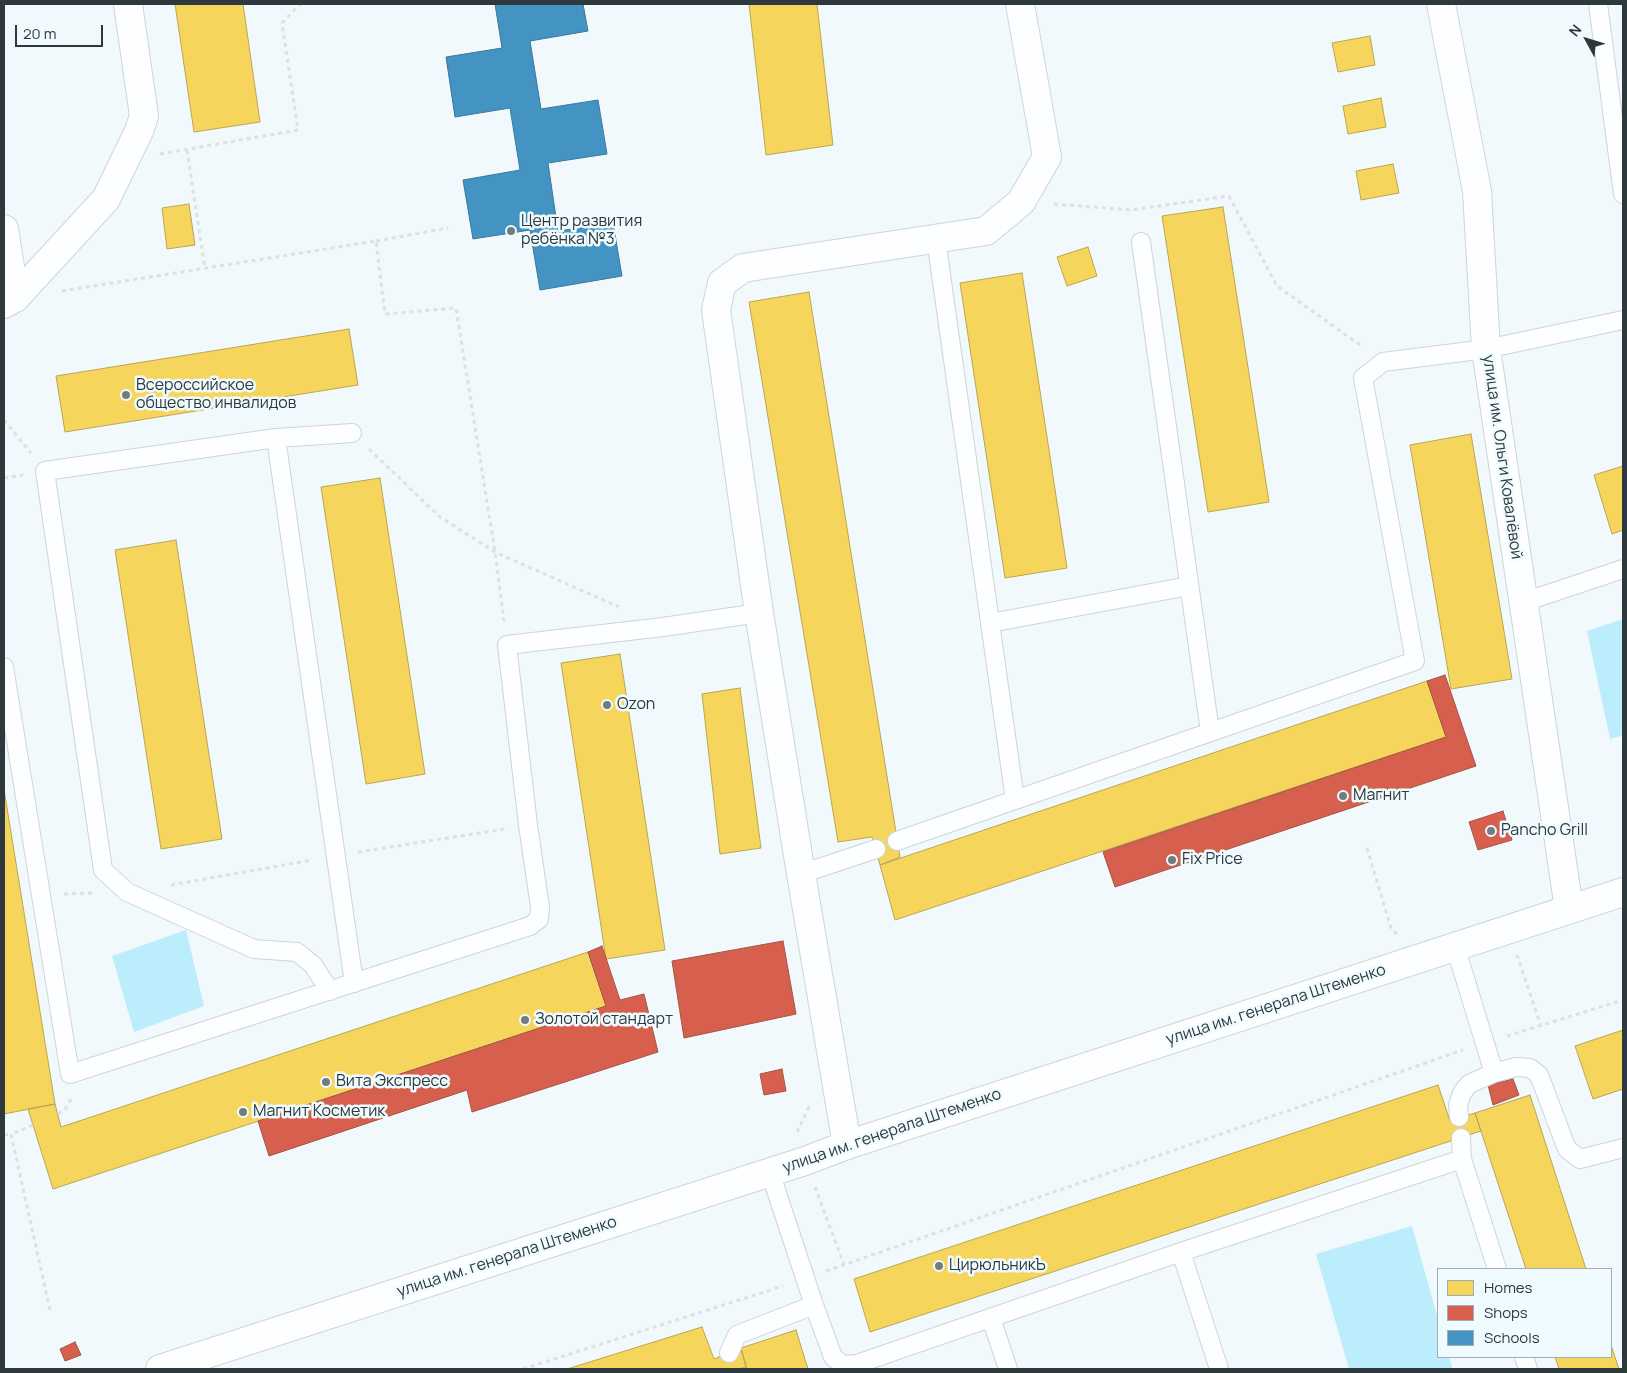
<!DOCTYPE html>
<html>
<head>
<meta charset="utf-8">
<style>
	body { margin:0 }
	#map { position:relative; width:1627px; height:1373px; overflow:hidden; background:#f2f9fc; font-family:Manrope,sans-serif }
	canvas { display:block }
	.frame { position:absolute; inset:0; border:5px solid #2d393c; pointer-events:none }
	.legend { position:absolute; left:1437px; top:1268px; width:175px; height:90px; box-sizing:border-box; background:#effbff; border:1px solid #a1adb1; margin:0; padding:6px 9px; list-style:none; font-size:15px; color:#2d393c }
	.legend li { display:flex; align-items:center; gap:10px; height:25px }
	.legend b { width:25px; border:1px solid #a1adb1 }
	.north { position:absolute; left:1562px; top:15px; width:50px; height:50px; -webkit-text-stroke:4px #effbff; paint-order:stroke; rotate:309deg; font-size:14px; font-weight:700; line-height:20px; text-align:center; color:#2d393c }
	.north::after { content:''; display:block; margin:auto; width:18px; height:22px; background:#2d393c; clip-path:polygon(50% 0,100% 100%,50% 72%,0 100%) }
	.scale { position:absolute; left:15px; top:25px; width:88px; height:22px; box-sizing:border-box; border:2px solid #2d393c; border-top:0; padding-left:6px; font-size:15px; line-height:18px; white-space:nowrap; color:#2d393c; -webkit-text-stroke:4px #effbff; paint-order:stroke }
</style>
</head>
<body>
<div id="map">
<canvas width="1627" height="1373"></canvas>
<div class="frame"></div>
<ul class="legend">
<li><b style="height:14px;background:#f6d55c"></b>Homes</li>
<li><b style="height:14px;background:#d6604d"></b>Shops</li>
<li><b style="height:14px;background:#4393c3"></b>Schools</li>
</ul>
<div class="north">N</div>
<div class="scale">20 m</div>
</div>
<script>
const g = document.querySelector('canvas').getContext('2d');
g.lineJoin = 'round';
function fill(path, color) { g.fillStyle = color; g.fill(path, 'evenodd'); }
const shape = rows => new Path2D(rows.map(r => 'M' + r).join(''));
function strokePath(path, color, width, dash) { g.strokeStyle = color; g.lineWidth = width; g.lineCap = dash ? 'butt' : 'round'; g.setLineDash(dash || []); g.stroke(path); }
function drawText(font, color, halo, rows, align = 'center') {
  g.font = font + ' Manrope,sans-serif'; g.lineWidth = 5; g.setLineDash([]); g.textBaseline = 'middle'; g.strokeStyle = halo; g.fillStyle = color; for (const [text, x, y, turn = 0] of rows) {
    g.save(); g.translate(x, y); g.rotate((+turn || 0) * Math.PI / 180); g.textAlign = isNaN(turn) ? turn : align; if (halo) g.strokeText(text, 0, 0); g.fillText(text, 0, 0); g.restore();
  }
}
fill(shape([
	[1623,619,1623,735,1610,739,1587,631],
	[186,930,204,1006,134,1032,112,956],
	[1412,1226,1438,1319,1438,1357,1449,1357,1453,1369,1349,1369,1316,1254]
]), '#bbedfc');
const homes = shape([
	[175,4,243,4,260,122,194,132,175,4],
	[749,4,817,4,833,145,766,155,749,4],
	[1370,36,1375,65,1338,72,1332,43,1370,36],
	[1381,98,1386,127,1348,134,1343,106,1381,98],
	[1393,164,1399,193,1361,200,1356,171,1393,164],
	[189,204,195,245,167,249,162,208,189,204],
	[1223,207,1269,502,1208,512,1162,216,1223,207],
	[1088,247,1097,276,1067,286,1057,257,1088,247],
	[1022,273,1067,568,1005,578,960,283,1022,273],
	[809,292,900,857,880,865,872,837,838,842,749,302,809,292],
	[349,329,358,385,65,432,56,376,349,329],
	[1471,434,1512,679,1451,689,1410,445,1471,434],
	[1623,466,1623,530,1612,534,1594,475,1623,466],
	[380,478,425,774,366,784,321,487,380,478],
	[176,540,222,839,161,849,115,550,176,540],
	[620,654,665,950,606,959,561,663,620,654],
	[1427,681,1446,737,895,920,880,865,1427,681],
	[740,688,761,848,720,854,702,694,740,688],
	[4,789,55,1104,4,1114,4,789],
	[588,952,606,1006,53,1189,28,1109,55,1104,61,1127,588,952],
	[1623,1030,1623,1089,1593,1099,1575,1046,1623,1030],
	[1438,1085,1450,1121,1475,1113,1481,1131,870,1332,854,1279,1438,1085],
	[1530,1095,1586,1269,1526,1269,1475,1113,1530,1095],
	[702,1327,714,1359,741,1348,746,1367,739,1369,567,1369,702,1327],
	[796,1330,808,1369,747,1369,741,1348,796,1330],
	[1611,1345,1619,1369,1559,1369,1555,1357,1611,1357,1611,1345]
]);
fill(homes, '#f6d55c');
strokePath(homes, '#baa652', 1);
const shops = shape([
	[1445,675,1476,766,1115,887,1103,852,1446,737,1427,681,1445,675],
	[1503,811,1512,840,1478,850,1469,822,1503,811],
	[783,941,796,1014,684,1038,672,961,783,941],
	[602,946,620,1000,644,994,658,1052,472,1112,467,1090,269,1156,258,1121,606,1006,588,952,602,946],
	[782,1069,786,1091,764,1095,760,1074,782,1069],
	[1513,1079,1519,1095,1493,1105,1488,1085,1513,1079],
	[75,1342,81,1355,65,1361,60,1349,75,1342]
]);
fill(shops, '#d6604d');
strokePath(shops, '#a35448', 1);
const schools = shape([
	[495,4,583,4,588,31,530,41,541,109,598,100,607,154,548,163,558,231,613,223,622,276,540,290,530,230,473,239,463,180,520,170,510,108,455,117,446,57,502,48,495,4]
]);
fill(schools, '#4393c3');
strokePath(schools, '#3c789a', 1);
const service = shape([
	[1598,4,1623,194],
	[936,239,1015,800],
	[1141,242,1210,732],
	[276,438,354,983],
	[1524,602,1623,569],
	[990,623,1189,586],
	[4,667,70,1074,530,926,539,919,540,907,528,825,507,645,663,627,759,613],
	[897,841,1415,661,1363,378,1383,362,1486,349,1623,320],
	[801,874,876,849],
	[1455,946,1494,1073,1516,1067,1530,1068,1539,1075,1567,1149,1580,1159,1623,1148],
	[330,991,313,965,297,952,254,949,127,892,103,870,45,471,276,438,352,433],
	[1459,1117,1458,1105,1462,1093,1469,1084,1494,1073],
	[1461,1138,1462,1159],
	[770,1172,814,1305,833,1357,843,1365,857,1364,1181,1252,1462,1159,1497,1269],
	[1181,1252,1219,1369],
	[991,1318,1008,1369],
	[729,1353,737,1335,814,1305],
	[1524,1357,1528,1369]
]);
const minor = shape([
	[1441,4,1477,191,1486,349,1569,909],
	[4,229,15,298,4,304],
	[15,298,106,199,139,131,144,116,128,4],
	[847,1145,801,874,759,613,716,310,722,283,743,268,986,231,1021,202,1047,157,1020,4]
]);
const tertiary = shape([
	[160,1369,805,1161,847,1145,1623,892]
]);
strokePath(service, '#ccd5d8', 20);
strokePath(minor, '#ccd5d8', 30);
strokePath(tertiary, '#ccd5d8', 30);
strokePath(shape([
	[187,150,205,269],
	[160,154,298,130,282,23,300,4],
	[1054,204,1131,210,1229,196,1277,286,1363,347],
	[376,241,448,228],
	[62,291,376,241,385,314,456,308,495,552,504,621],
	[4,420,31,453],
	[369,449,440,517,495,552,619,607],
	[4,478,23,475],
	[1367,848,1391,928,1398,935],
	[358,852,505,829],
	[171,885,312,860],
	[64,894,93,893],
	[1517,955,1541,1026],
	[1507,1036,1623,1000],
	[58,1114,66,1108,72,1097],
	[33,1125,11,1134,50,1310],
	[797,1132,809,1107,808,1104],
	[4,1135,11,1134],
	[815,1187,844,1265],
	[826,1271,1463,1050],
	[523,1369,783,1286]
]), '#dee0e2', 3, [4, 4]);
strokePath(service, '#fdfeff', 18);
strokePath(minor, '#fdfeff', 28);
strokePath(tertiary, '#fdfeff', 28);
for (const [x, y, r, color] of [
	[511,231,5,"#727c7f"],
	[126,395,5,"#727c7f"],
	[607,705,5,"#727c7f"],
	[1343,796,5,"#727c7f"],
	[1491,831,5,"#727c7f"],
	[1172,860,5,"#727c7f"],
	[525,1020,5,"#727c7f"],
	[326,1082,5,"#727c7f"],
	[243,1112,5,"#727c7f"],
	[939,1266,5,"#727c7f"]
]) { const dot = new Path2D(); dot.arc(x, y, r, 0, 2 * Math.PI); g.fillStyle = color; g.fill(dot); strokePath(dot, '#effbff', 2); }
drawText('16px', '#2d393c', '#effbff', [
	["Центр развития",521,222],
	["ребёнка №3",521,240],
	["Всероссийское",136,386],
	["общество инвалидов",136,404],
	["Ozon",617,705],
	["Магнит",1353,796],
	["Pancho Grill",1501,831],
	["Fix Price",1182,860],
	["Золотой стандарт",535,1020],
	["Вита Экспресс",336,1082],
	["Магнит Косметик",253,1112],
	["ЦирюльникЪ",949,1266]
], 'left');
drawText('16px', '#2d393c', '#effbff', [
	["улица им. Ольги Ковалёвой",1502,457,82],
	["улица им. генерала Штеменко",1276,1005,-18],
	["улица им. генерала Штеменко",892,1131,-19],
	["улица им. генерала Штеменко",507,1257,-18]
]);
</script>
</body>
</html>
